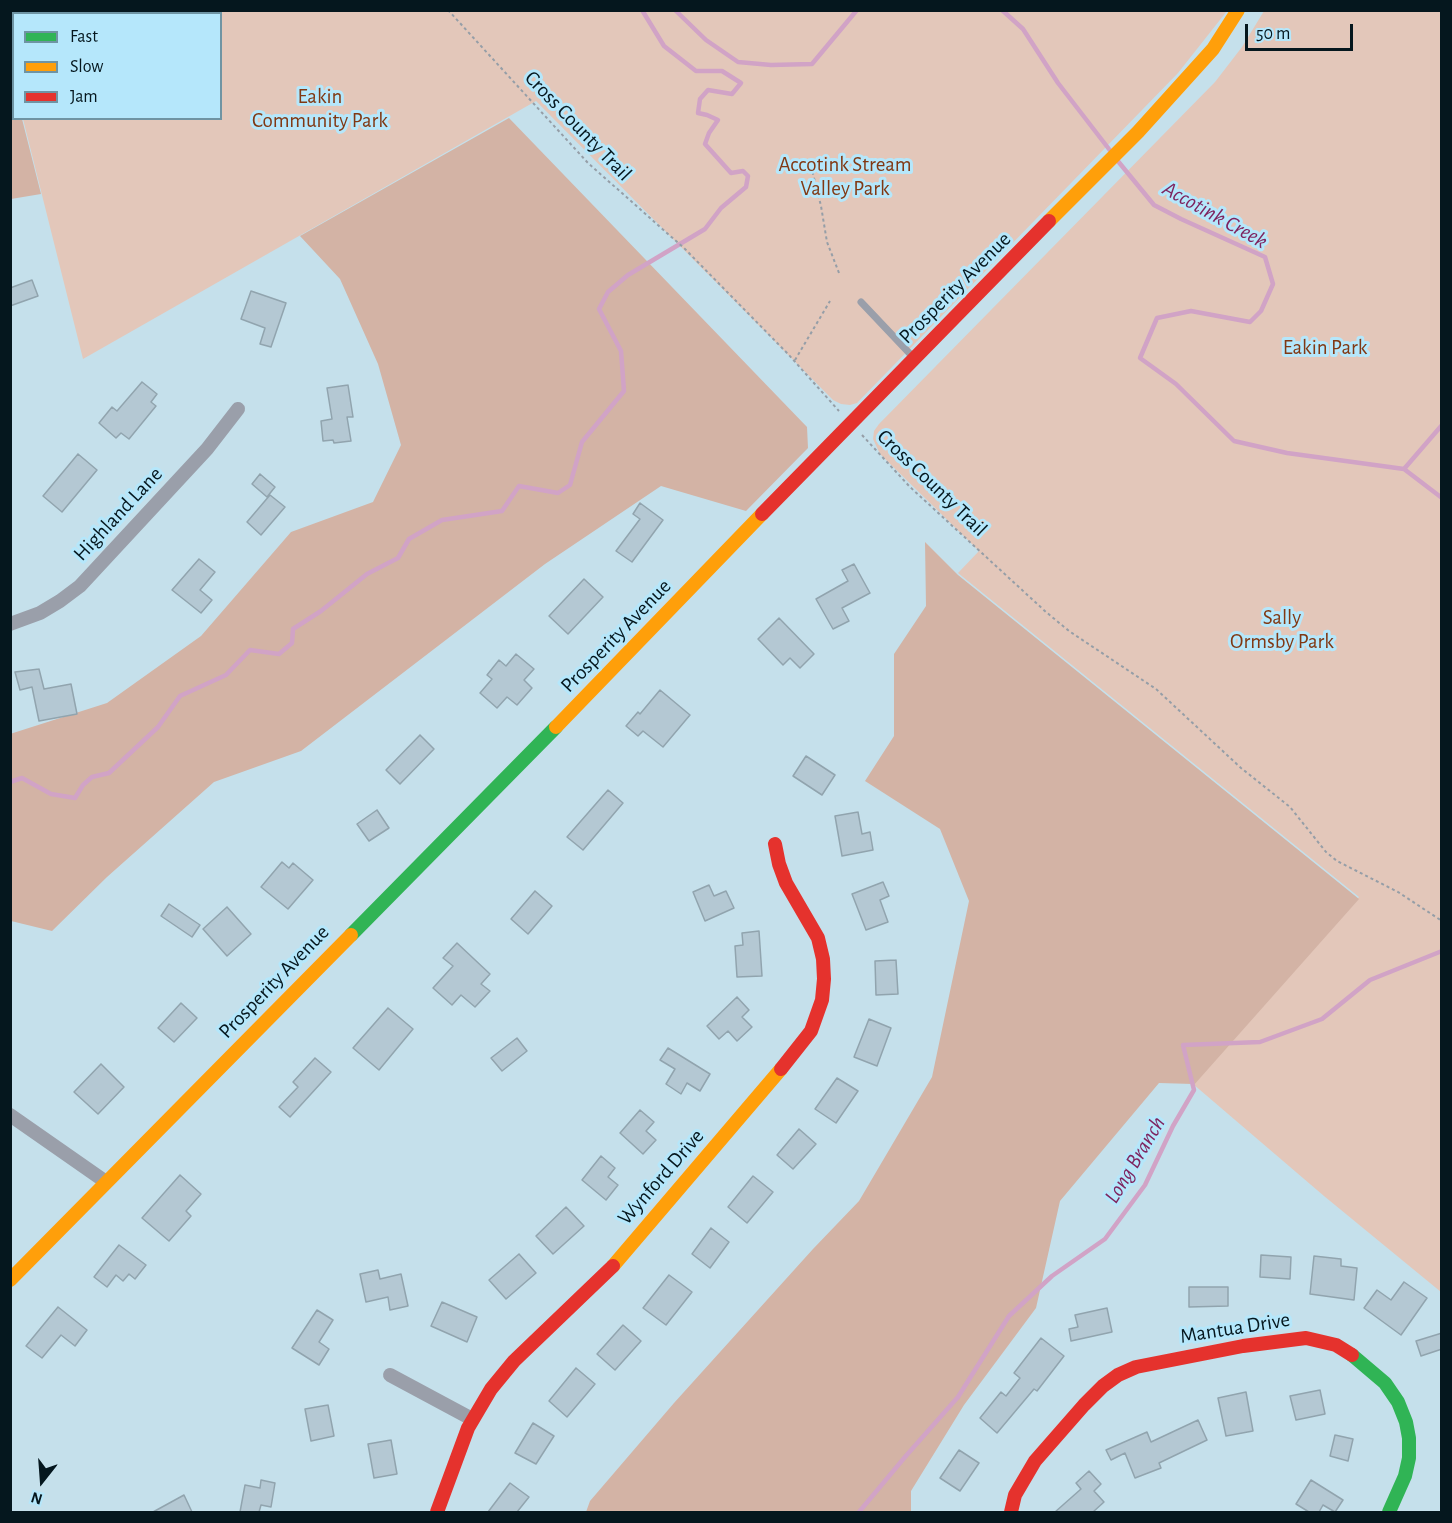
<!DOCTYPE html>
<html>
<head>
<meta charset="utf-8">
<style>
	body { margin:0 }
	#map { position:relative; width:1452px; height:1523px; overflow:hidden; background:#c5e0eb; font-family:"Alegreya Sans",sans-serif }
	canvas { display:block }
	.frame { position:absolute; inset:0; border:12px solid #05171e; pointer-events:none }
	.legend { position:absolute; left:12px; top:12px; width:210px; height:108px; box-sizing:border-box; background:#b5e7fb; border:2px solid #6f94a3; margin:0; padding:8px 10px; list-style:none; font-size:18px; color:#05171e }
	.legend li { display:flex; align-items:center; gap:12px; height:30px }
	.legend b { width:30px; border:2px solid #6f94a3 }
	.north { position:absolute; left:12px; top:1451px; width:60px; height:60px; -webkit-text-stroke:4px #b5e7fb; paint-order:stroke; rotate:197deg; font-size:16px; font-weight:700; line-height:24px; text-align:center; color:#05171e }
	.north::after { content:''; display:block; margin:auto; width:21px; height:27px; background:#05171e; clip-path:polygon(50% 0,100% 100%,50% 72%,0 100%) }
	.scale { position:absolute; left:1245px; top:24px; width:108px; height:27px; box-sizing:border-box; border:3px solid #05171e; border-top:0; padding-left:8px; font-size:18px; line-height:21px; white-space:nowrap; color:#05171e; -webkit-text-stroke:4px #b5e7fb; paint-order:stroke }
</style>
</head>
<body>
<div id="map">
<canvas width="1452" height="1523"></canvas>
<div class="frame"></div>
<ul class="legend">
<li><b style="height:8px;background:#30b455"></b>Fast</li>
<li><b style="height:8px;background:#ff9f0a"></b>Slow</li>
<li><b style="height:8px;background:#e5322d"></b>Jam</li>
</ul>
<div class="north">N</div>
<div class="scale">50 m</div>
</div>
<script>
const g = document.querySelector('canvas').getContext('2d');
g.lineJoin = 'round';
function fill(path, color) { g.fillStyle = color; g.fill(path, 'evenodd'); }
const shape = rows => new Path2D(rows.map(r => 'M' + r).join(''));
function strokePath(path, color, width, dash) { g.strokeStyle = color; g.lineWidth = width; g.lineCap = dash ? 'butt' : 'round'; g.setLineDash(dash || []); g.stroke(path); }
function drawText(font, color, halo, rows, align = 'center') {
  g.font = font + ' "Alegreya Sans",sans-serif'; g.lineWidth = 6; g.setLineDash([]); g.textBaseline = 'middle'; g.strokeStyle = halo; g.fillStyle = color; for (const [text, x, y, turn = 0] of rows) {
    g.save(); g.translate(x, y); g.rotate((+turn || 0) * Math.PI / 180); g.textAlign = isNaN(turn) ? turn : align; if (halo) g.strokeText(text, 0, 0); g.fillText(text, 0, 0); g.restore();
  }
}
fill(shape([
	[10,11,1227,11,1178,73,857,403,850,405,841,404,833,400,536,101,83,359,23,119,220,118,220,14,14,14,13,81,10,69],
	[1264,11,1441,11,1441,1292,1324,1196,1193,1084,1359,897,958,573,979,551,880,454,873,439,874,431,879,424,1215,82,1242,47]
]), '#e3c7ba');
fill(shape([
	[10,72,13,84,14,118,22,119,41,194,11,199],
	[509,118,807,427,808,448,746,511,661,486,545,564,301,751,214,782,107,877,52,931,11,921,10,734,107,703,201,636,291,532,373,502,401,445,378,364,340,279,300,236],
	[925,542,958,575,1359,899,1193,1086,1193,1084,1159,1083,1060,1201,1036,1308,964,1405,911,1491,911,1512,586,1512,590,1501,674,1403,813,1249,859,1201,932,1077,969,901,940,829,865,781,894,736,894,654,926,606]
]), '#d3b3a5');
strokePath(shape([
	[675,10,706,40,738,62,771,65,812,64,857,10],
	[1002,10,1023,29,1058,83,1112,153],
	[1117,160,1154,205,1181,219,1265,257,1273,284,1261,311,1250,322,1191,311,1157,318,1140,358,1176,384,1234,441,1287,453,1404,469,1442,425],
	[1404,469,1442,498],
	[10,782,22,778,51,794,75,798,83,785,92,777,109,773,158,727,180,696,226,675,250,650,279,654,292,643,293,629,321,611,367,574,398,558,409,539,442,520,502,511,519,486,558,493,570,485,582,442,624,391,621,351,599,309,608,292,628,275,705,229,721,208,746,187,748,176,743,171,731,173,705,144,709,133,718,120,707,115,698,113,700,99,708,90,732,94,741,83,722,71,696,71,664,46,642,10],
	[859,1512,905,1457,958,1397,1009,1316,1052,1276,1105,1239,1145,1185,1173,1126,1194,1090,1183,1045,1260,1042,1322,1019,1370,980,1442,951]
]), '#d1a3c6', 4.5);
const building = shape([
	[32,280,38,296,10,306,10,288,32,280],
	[251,291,286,303,271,347,260,344,265,328,241,319,251,291],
	[142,382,157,394,151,402,156,406,129,439,121,433,116,438,99,423,112,407,117,411,142,382],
	[348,385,353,417,347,417,351,441,334,443,333,440,323,441,321,421,332,419,327,388,348,385],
	[78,454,97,470,62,512,43,496,78,454],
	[260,474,275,487,267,497,252,484,260,474],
	[270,495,285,507,261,535,247,522,270,495],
	[640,503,663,520,632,562,616,551,640,519,633,514,640,503],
	[199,559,215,572,200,590,212,600,201,613,172,590,199,559],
	[854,564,870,593,842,608,849,621,833,629,816,599,848,581,842,570,854,564],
	[584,579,603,597,568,634,549,616,584,579],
	[779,618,814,654,800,668,790,658,783,665,758,639,779,618],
	[516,654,534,669,524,680,532,688,517,705,507,697,497,708,480,693,492,679,487,675,499,660,506,666,516,654],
	[39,669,44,689,71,684,77,714,39,721,32,687,20,690,15,672,39,669],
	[660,690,690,715,663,747,643,731,638,736,626,726,638,712,640,714,660,690],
	[420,735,434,749,400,784,386,770,420,735],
	[806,756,835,775,822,795,793,776,806,756],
	[608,790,623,803,583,850,567,837,608,790],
	[377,810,389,828,369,841,357,824,377,810],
	[858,812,862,834,870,832,873,850,842,856,835,816,858,812],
	[282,862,289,868,293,863,313,880,288,909,261,887,282,862],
	[883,882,889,896,880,900,888,922,866,930,852,894,883,882],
	[709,885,714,896,726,891,734,908,705,921,693,892,709,885],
	[535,891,552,906,528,934,511,919,535,891],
	[169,904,200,925,192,937,161,916,169,904],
	[227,907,251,934,227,956,203,929,227,907],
	[759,931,762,976,737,977,735,946,743,945,742,933,759,931],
	[457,943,490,974,481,984,490,991,475,1007,461,995,452,1005,433,988,453,966,443,958,457,943],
	[896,960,898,994,876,995,875,961,896,960],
	[737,997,749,1010,742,1017,752,1027,737,1041,728,1031,719,1039,707,1026,737,997],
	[181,1003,197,1018,174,1042,158,1028,181,1003],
	[388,1008,413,1029,379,1070,353,1048,388,1008],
	[869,1019,891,1028,877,1066,854,1057,869,1019],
	[517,1038,527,1051,502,1071,491,1058,517,1038],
	[668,1048,710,1074,700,1091,687,1083,681,1094,666,1084,675,1069,660,1060,668,1048],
	[315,1058,331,1072,290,1117,279,1107,298,1087,293,1082,315,1058],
	[101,1064,124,1087,98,1114,74,1092,101,1064],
	[837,1078,858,1091,836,1123,815,1109,837,1078],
	[640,1110,654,1122,646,1131,656,1140,643,1154,620,1133,640,1110],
	[799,1129,816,1144,793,1169,777,1155,799,1129],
	[601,1156,615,1168,608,1177,618,1185,606,1200,582,1180,601,1156],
	[180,1175,201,1194,186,1211,191,1216,169,1241,142,1218,180,1175],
	[753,1176,773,1192,747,1223,728,1207,753,1176],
	[566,1207,584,1226,553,1254,536,1236,566,1207],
	[711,1228,729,1242,710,1268,692,1254,711,1228],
	[119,1245,146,1265,135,1279,129,1274,123,1281,116,1275,107,1287,94,1277,119,1245],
	[519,1254,536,1273,506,1299,489,1280,519,1254],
	[1261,1255,1291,1257,1290,1279,1260,1277,1261,1255],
	[1314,1256,1341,1259,1341,1266,1357,1268,1354,1300,1310,1294,1314,1256],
	[378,1270,380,1279,401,1274,408,1306,390,1310,388,1297,366,1302,360,1274,378,1270],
	[669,1275,692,1292,666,1325,643,1308,669,1275],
	[1404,1282,1427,1298,1401,1335,1364,1308,1377,1290,1391,1300,1404,1282],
	[1189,1287,1228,1287,1228,1306,1189,1307,1189,1287],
	[442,1302,477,1317,467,1342,431,1326,442,1302],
	[58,1307,87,1330,75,1346,61,1335,42,1358,26,1346,58,1307],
	[1107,1308,1112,1332,1071,1341,1069,1329,1078,1327,1075,1315,1107,1308],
	[317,1310,333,1320,319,1342,329,1349,319,1365,292,1348,317,1310],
	[623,1325,641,1341,615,1370,597,1354,623,1325],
	[1442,1333,1442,1349,1421,1356,1416,1341,1442,1333],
	[1041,1338,1064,1356,1037,1391,1034,1389,997,1433,980,1418,1001,1392,1006,1396,1020,1378,1014,1373,1041,1338],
	[576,1368,595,1384,567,1417,549,1401,576,1368],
	[1320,1390,1325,1414,1296,1420,1290,1396,1320,1390],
	[1246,1392,1253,1431,1226,1436,1218,1398,1246,1392],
	[328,1405,334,1436,311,1441,305,1409,328,1405],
	[1198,1420,1207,1440,1159,1463,1161,1468,1135,1478,1125,1453,1111,1460,1106,1450,1147,1432,1151,1442,1198,1420],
	[533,1423,554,1436,536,1464,515,1453,533,1423],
	[1335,1435,1353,1439,1348,1461,1330,1456,1335,1435],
	[391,1440,397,1474,374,1478,368,1444,391,1440],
	[959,1450,979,1463,960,1491,940,1478,959,1450],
	[1089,1471,1101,1484,1094,1491,1104,1502,1093,1512,1055,1512,1081,1489,1076,1483,1089,1471],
	[261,1480,275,1483,271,1507,261,1505,259,1512,240,1512,245,1485,260,1488,261,1480],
	[1311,1480,1343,1500,1335,1512,1323,1505,1319,1512,1309,1512,1296,1504,1311,1480],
	[510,1483,529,1497,517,1512,488,1512,510,1483],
	[184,1495,192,1512,153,1512,184,1495]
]);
fill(building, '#b4c8d3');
strokePath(building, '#91a4ae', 1.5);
strokePath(shape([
	[46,10,47,14],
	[74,10,74,14],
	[448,10,588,163,685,249,788,354,839,411],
	[10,117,14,117],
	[811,166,821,206,827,242,839,273],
	[795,360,830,301],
	[862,435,910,487,1046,612,1069,631,1156,689,1241,768,1290,807,1326,852,1337,861,1398,892,1442,921]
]), '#959ea7', 2, [3, 3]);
strokePath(shape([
	[861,302,913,357]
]), '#9a9faa', 7);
strokePath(shape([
	[10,624,40,613,60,601,80,586,207,449,238,409],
	[10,1115,106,1182],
	[390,1375,472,1419]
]), '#9a9faa', 14);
strokePath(shape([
	[351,935,556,727],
	[1352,1355,1385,1383,1398,1402,1406,1422,1409,1438,1409,1458,1405,1476,1389,1512]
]), '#30b455', 14);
strokePath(shape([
	[1049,221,1138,132,1213,49,1238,10],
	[556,727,762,514],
	[613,1266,781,1069],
	[10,1280,351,935]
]), '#ff9f0a', 14);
strokePath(shape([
	[762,514,1049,221],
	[775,844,779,864,786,883,818,938,823,959,824,979,822,1000,811,1031,781,1069],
	[437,1512,468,1428,491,1389,514,1361,613,1266],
	[1011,1512,1015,1495,1035,1461,1084,1405,1103,1386,1118,1375,1136,1367,1243,1346,1306,1338,1336,1345,1352,1355]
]), '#e5322d', 14);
drawText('21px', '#813813', '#b5e7fb', [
	["Eakin",320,97],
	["Community Park",320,121],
	["Accotink Stream",845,165],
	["Valley Park",845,189],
	["Eakin Park",1325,348],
	["Sally",1282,618],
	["Ormsby Park",1282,642]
]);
drawText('21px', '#05171e', '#b5e7fb', [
	["Cross County Trail",578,126,46],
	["Prosperity Avenue",955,288,-45],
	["Cross County Trail",932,483,44],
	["Highland Lane",118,514,-47],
	["Prosperity Avenue",616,636,-46],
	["Prosperity Avenue",274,982,-46],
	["Wynford Drive",661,1177,-49],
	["Mantua Drive",1235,1328,-9]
]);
drawText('italic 22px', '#7e245f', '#b5e7fb', [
	["Accotink Creek",1215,215,29],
	["Long Branch",1135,1160,-59]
]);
</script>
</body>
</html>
